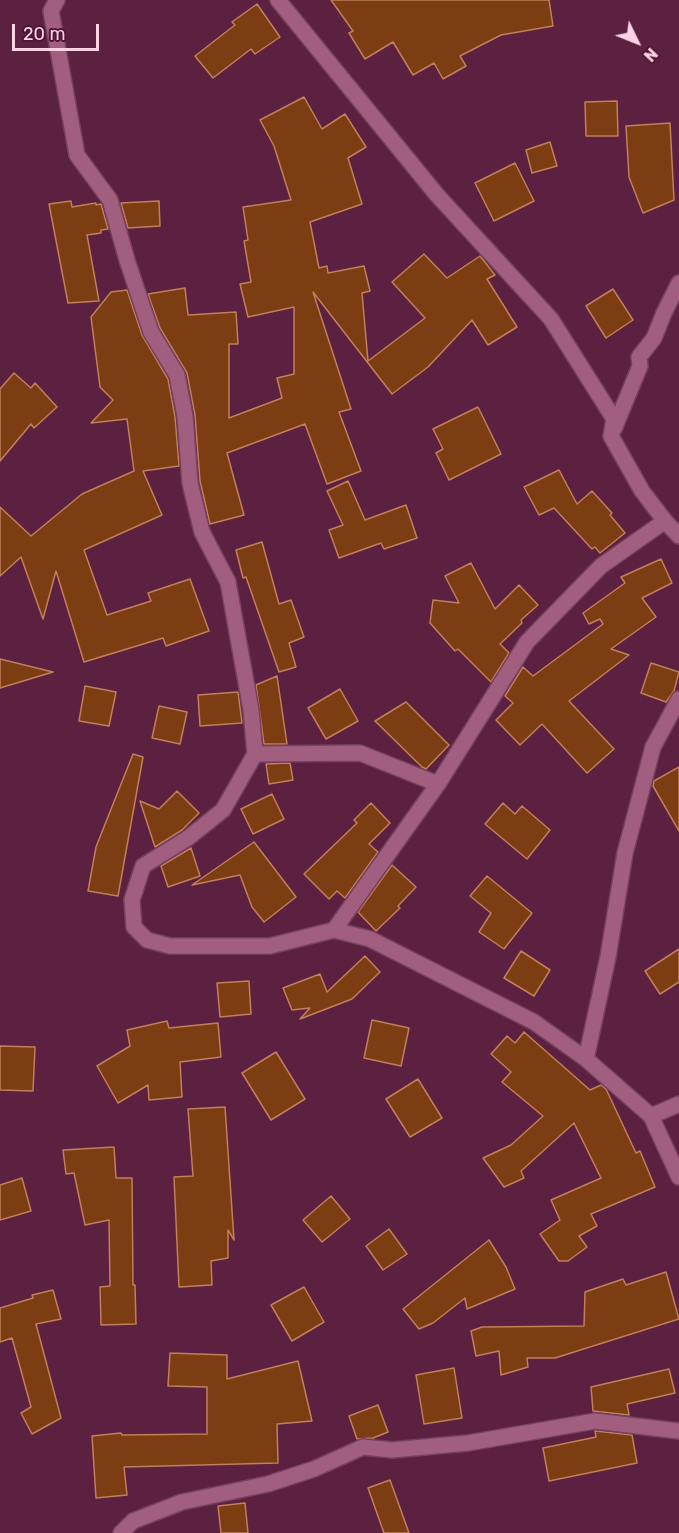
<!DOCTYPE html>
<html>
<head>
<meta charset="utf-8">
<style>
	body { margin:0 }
	#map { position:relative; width:679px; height:1533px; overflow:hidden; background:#5c2040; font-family:Rubik,sans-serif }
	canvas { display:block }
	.north { position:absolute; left:607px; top:12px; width:60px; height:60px; -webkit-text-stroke:4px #501536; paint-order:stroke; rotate:133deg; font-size:16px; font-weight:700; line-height:24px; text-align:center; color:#fad3e4 }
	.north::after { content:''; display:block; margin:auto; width:21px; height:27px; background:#fad3e4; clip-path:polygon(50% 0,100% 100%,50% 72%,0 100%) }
	.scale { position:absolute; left:12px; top:24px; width:87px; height:27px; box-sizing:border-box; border:3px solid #fad3e4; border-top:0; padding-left:8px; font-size:18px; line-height:21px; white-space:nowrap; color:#fad3e4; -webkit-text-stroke:4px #501536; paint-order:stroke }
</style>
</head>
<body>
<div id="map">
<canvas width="679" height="1533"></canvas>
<div class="north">N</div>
<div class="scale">20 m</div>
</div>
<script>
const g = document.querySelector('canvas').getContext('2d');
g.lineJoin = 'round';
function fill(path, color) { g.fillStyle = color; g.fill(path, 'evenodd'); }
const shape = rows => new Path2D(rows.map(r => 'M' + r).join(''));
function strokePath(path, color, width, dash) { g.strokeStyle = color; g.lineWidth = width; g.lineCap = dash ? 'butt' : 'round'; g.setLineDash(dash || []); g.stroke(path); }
const building = shape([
	[331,0,549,0,553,26,501,35,460,56,466,66,443,79,434,63,413,75,393,42,365,59,349,33,353,31,331,0],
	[257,4,280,37,255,54,251,49,213,78,195,56,235,25,232,22,257,4],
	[304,97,322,129,345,114,366,147,348,158,362,204,310,222,319,268,327,266,328,273,364,266,370,291,362,293,368,361,425,318,392,282,424,254,447,278,480,256,495,275,487,279,517,327,488,345,472,320,428,367,392,394,313,292,351,409,339,412,361,471,327,484,305,424,227,453,244,515,210,524,200,481,195,415,187,373,160,328,148,294,185,288,188,315,236,312,238,344,229,344,229,418,282,398,277,378,294,374,294,307,248,317,240,284,251,282,244,241,248,240,243,207,291,200,274,146,260,120,304,97],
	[617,101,618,136,586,136,585,102,617,101],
	[670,123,674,200,643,213,629,177,626,126,670,123],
	[550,142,557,166,532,173,526,150,550,142],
	[515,163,534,201,494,221,475,183,515,163],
	[71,201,72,207,96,203,96,205,101,204,108,229,101,230,101,233,87,235,99,301,68,303,49,204,71,201],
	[159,201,160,226,128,228,121,203,159,201],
	[613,289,633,320,606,338,586,306,613,289],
	[127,290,142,335,168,379,175,417,179,466,143,471,162,515,84,550,107,615,151,601,148,593,190,579,209,631,166,646,163,638,84,662,56,571,43,619,21,557,0,576,0,507,31,536,82,494,134,471,127,419,91,423,113,400,100,387,91,317,111,292,127,290],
	[14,373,31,388,35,383,57,407,34,428,31,424,0,461,0,389,14,373],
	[478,407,501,454,449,480,436,453,443,449,433,429,478,407],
	[559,470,577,504,592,491,612,513,610,515,625,533,600,553,595,547,592,549,554,508,539,515,524,487,559,470],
	[348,481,365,520,406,505,417,538,384,549,381,543,339,558,329,530,343,525,327,491,348,481],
	[262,542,279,604,291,600,304,637,289,643,296,667,279,672,246,577,243,578,236,550,262,542],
	[661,559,672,583,642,598,656,617,611,649,629,655,569,701,614,749,587,773,542,724,520,745,496,720,513,703,505,696,523,667,533,676,603,624,600,619,589,624,583,613,625,583,621,577,661,559],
	[471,563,495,609,519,585,538,605,521,620,522,623,500,644,509,653,491,682,458,649,455,651,430,623,433,600,459,603,445,576,471,563],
	[0,659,53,672,0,688,0,659],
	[651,663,679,672,674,691,666,702,641,693,651,663],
	[277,676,287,744,264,744,256,685,277,676],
	[85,686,116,692,109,726,79,721,85,686],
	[340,689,358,721,326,739,308,708,340,689],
	[238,692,242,723,200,726,198,695,238,692],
	[406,702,449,745,426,769,422,767,375,721,406,702],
	[159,706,187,712,180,744,152,738,159,706],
	[133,754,143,757,118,896,88,891,96,847,133,754],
	[290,763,293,780,269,784,266,764,290,763],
	[679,767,679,831,653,786,654,781,679,767],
	[177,791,199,813,182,830,155,847,140,801,159,809,177,791],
	[272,794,284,819,253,834,241,809,272,794],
	[371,803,390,823,369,844,378,852,345,898,337,891,329,899,304,874,357,823,354,820,371,803],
	[503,803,515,814,522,806,550,830,527,859,485,824,503,803],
	[254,842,296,897,264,922,252,907,240,875,192,885,254,842],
	[191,848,200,876,168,887,161,866,191,848],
	[392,865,416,887,398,906,400,908,376,931,358,912,392,865],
	[487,876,532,913,504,949,479,932,491,913,470,896,487,876],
	[679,949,679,982,660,994,645,971,679,949],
	[521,951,550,970,534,996,504,978,521,951],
	[365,956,380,972,352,999,300,1019,310,1008,292,1010,283,988,320,974,327,992,365,956],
	[249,981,251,1014,220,1017,217,983,249,981],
	[372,1020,409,1028,401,1066,364,1058,372,1020],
	[167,1021,169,1028,218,1023,221,1057,180,1062,182,1097,149,1100,148,1085,118,1103,97,1066,130,1046,127,1030,167,1021],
	[524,1032,590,1090,601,1085,606,1089,636,1153,640,1151,655,1187,591,1214,597,1226,579,1236,587,1247,568,1261,559,1261,540,1234,560,1220,551,1200,601,1178,574,1123,521,1171,524,1178,504,1187,483,1158,511,1145,543,1116,502,1082,511,1072,491,1054,507,1036,515,1043,524,1032],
	[0,1046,35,1047,33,1091,0,1090,0,1046],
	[276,1052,305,1099,271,1120,242,1073,276,1052],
	[418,1079,442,1118,410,1137,386,1099,418,1079],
	[225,1107,234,1240,228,1230,228,1258,211,1261,212,1285,179,1287,174,1177,193,1176,188,1109,225,1107],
	[114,1147,116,1178,132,1178,133,1285,135,1285,136,1324,101,1325,100,1287,110,1286,109,1220,85,1225,74,1173,66,1174,63,1150,114,1147],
	[22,1178,31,1211,0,1220,0,1185,22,1178],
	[331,1196,350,1219,322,1242,303,1220,331,1196],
	[389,1229,407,1254,383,1270,366,1246,389,1229],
	[489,1240,506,1267,515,1289,467,1309,465,1298,433,1323,419,1329,403,1309,489,1240],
	[666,1272,679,1319,555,1358,527,1358,528,1367,501,1375,499,1351,476,1356,471,1331,482,1327,584,1326,585,1292,623,1279,626,1285,666,1272],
	[304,1287,324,1322,292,1341,271,1305,304,1287],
	[53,1290,61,1319,36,1324,61,1418,32,1434,21,1413,31,1407,12,1338,0,1342,0,1308,33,1298,32,1295,53,1290],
	[170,1353,227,1355,227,1379,298,1361,312,1421,277,1424,278,1463,124,1467,127,1495,96,1498,92,1436,121,1433,122,1435,207,1434,207,1387,168,1386,170,1353],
	[454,1368,462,1418,424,1424,416,1375,454,1368],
	[669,1369,675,1393,627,1404,629,1415,593,1411,591,1387,669,1369],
	[378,1405,388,1432,373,1438,357,1439,349,1416,378,1405],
	[595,1431,632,1435,637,1463,549,1481,543,1448,596,1437,595,1431],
	[390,1480,409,1533,384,1533,368,1488,390,1480],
	[245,1503,248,1533,221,1533,218,1506,245,1503]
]);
fill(building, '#7c3d13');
strokePath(building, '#c17f5b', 1.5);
const minor = shape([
	[57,0,51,11,77,155,110,200,127,260,151,332,177,375,185,416,190,483,202,532,228,582,251,710,255,754],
	[278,0,437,195,551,319,614,419,611,436,642,491,665,521,679,536],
	[614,429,640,366,639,357,654,338,664,313,679,283],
	[438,784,360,753,255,754,223,810,188,838,143,866,132,900,134,927,147,940,170,946,270,946,334,930,370,939,534,1022,586,1059,651,1116,679,1177],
	[334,930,438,784,527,642,601,566,665,521],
	[586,1059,608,957,625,853,653,747,679,699],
	[651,1116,679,1104],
	[121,1533,133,1521,182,1502,268,1484,314,1469,363,1447,392,1450,468,1443,595,1421,679,1431]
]);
strokePath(minor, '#764160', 18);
strokePath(minor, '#a15e7f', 15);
</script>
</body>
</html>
